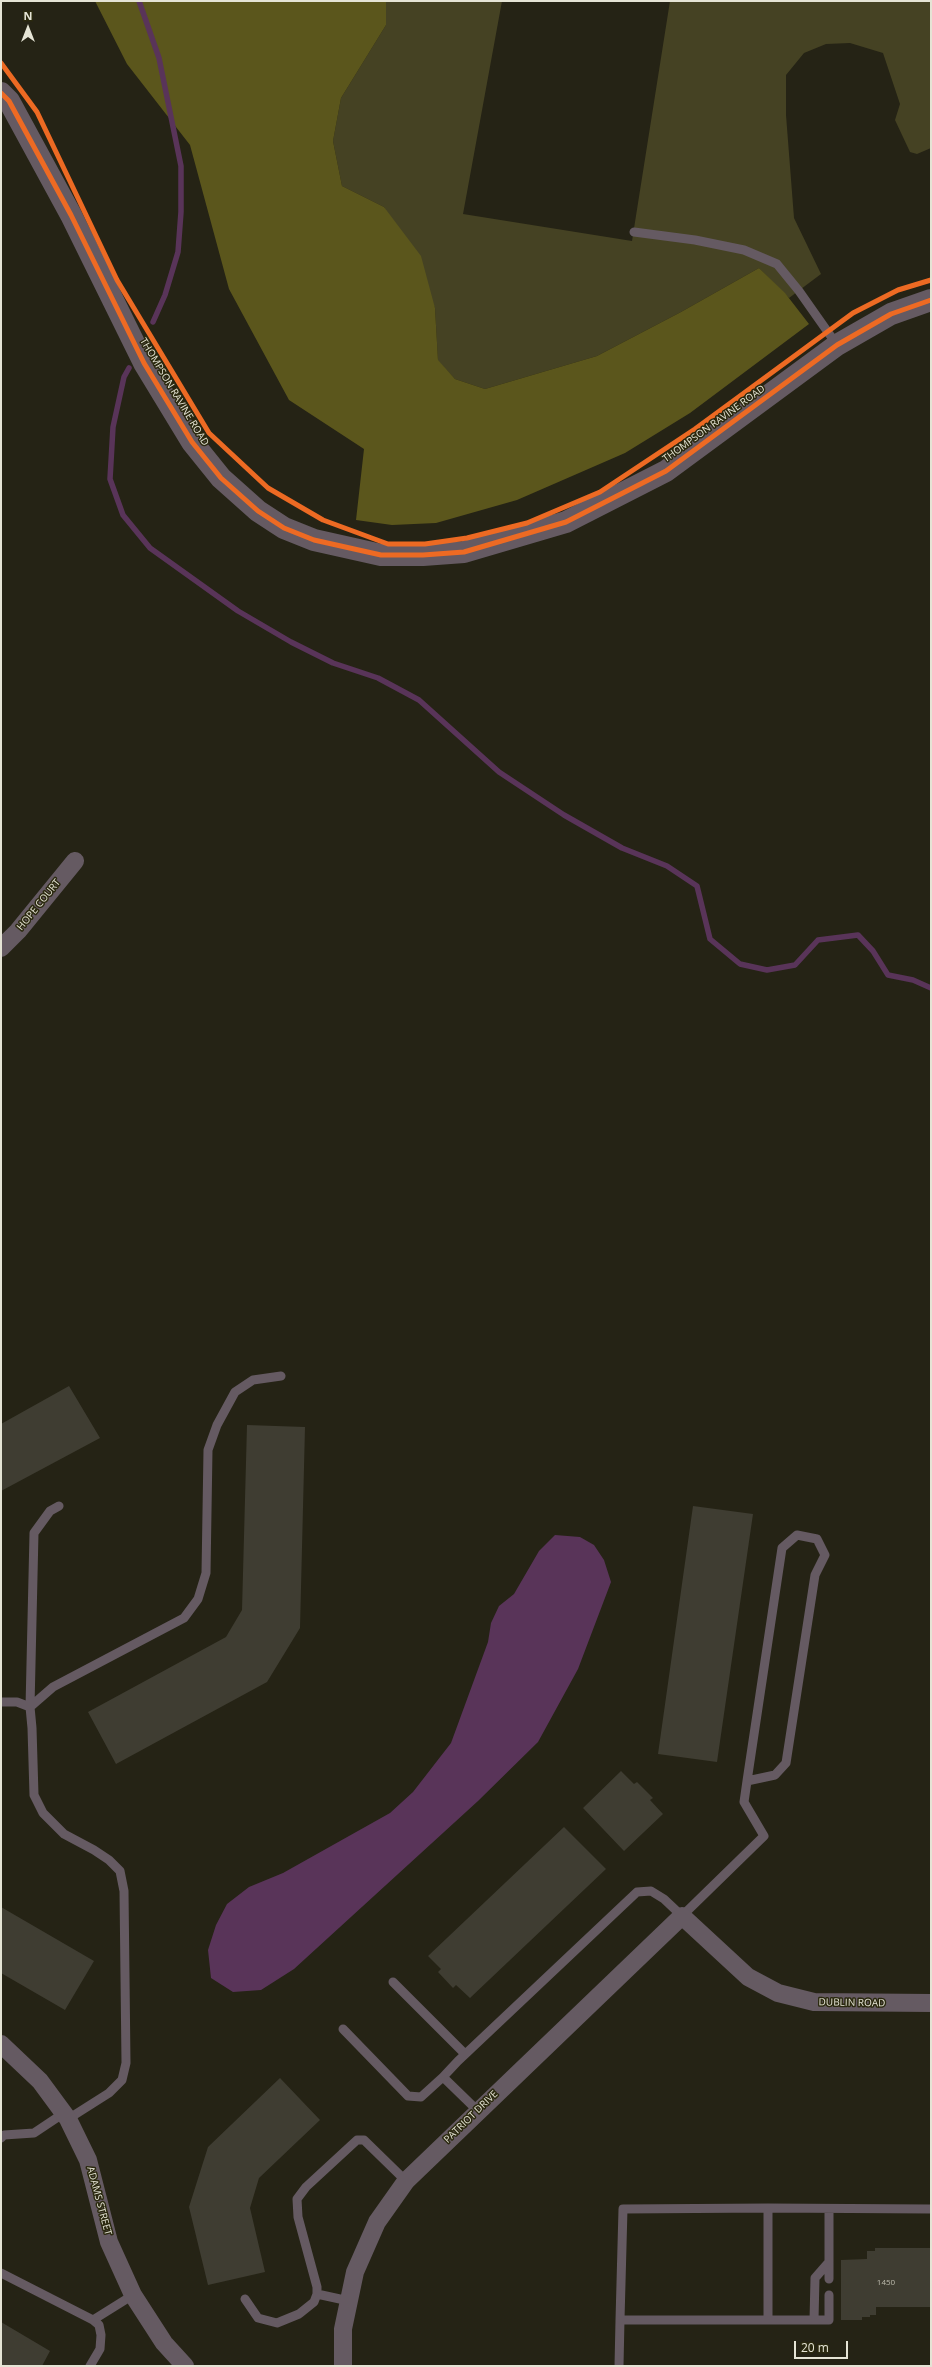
<!DOCTYPE html>
<html>
<head>
<meta charset="utf-8">
<style>
	body { margin:0 }
	#map { position:relative; width:932px; height:2367px; overflow:hidden; background:#252315; font-family:"Open Sans",sans-serif }
	canvas { display:block }
	.frame { position:absolute; inset:0; border:2px solid #e5e4d5; pointer-events:none }
	.north { position:absolute; left:8px; top:8px; width:40px; height:40px; -webkit-text-stroke:3px #2b290f; paint-order:stroke; rotate:0deg; font-size:11px; font-weight:700; line-height:16px; text-align:center; color:#e5e4d5 }
	.north::after { content:''; display:block; margin:auto; width:14px; height:18px; background:#e5e4d5; clip-path:polygon(50% 0,100% 100%,50% 72%,0 100%) }
	.scale { position:absolute; left:794px; top:2341px; width:54px; height:18px; box-sizing:border-box; border:2px solid #e5e4d5; border-top:0; padding-left:5px; font-size:12px; line-height:14px; white-space:nowrap; color:#e5e4d5; -webkit-text-stroke:3px #2b290f; paint-order:stroke }
</style>
</head>
<body>
<div id="map">
<canvas width="932" height="2367"></canvas>
<div class="frame"></div>
<div class="north">N</div>
<div class="scale">20 m</div>
</div>
<script>
const g = document.querySelector('canvas').getContext('2d');
g.lineJoin = 'round';
function fill(path, color) { g.fillStyle = color; g.fill(path, 'evenodd'); }
const shape = rows => new Path2D(rows.map(r => 'M' + r).join(''));
function strokePath(path, color, width, dash) { g.strokeStyle = color; g.lineWidth = width; g.lineCap = dash ? 'butt' : 'round'; g.setLineDash(dash || []); g.stroke(path); }
function drawText(font, color, halo, rows, align = 'center') {
  g.font = font + ' "Open Sans",sans-serif'; g.lineWidth = 3; g.setLineDash([]); g.textBaseline = 'middle'; g.strokeStyle = halo; g.fillStyle = color; for (const [text, x, y, turn = 0] of rows) {
    g.save(); g.translate(x, y); g.rotate((+turn || 0) * Math.PI / 180); g.textAlign = isNaN(turn) ? turn : align; if (halo) g.strokeText(text, 0, 0); g.fillText(text, 0, 0); g.restore();
  }
}
fill(shape([
	[386,1,502,1,463,214,632,241,670,1,931,1,931,148,917,154,910,152,895,120,900,104,883,53,850,43,826,44,804,53,786,75,786,115,794,218,821,274,789,298,759,268,681,312,597,356,485,389,455,379,438,361,435,308,384,207,342,186,333,141,341,98,386,25]
]), '#454223');
fill(shape([
	[95,1,386,1,386,25,341,98,333,141,342,186,384,207,421,256,435,308,438,360,455,379,485,389,597,356,681,312,759,268,785,293,809,324,690,413,625,453,517,500,436,523,392,525,356,520,364,449,289,400,229,289,190,145,127,64]
]), '#5b561c');
fill(shape([
	[555,1535,580,1537,594,1545,604,1560,611,1582,578,1669,538,1742,478,1801,294,1969,261,1990,233,1992,211,1978,208,1950,216,1925,227,1904,249,1887,283,1873,390,1813,413,1792,451,1743,488,1642,491,1623,499,1606,514,1594,539,1551]
]), '#593459');
strokePath(shape([
	[139,1,159,58,181,166,181,212,178,252,165,295,153,322],
	[129,368,124,377,113,427,110,479,123,515,150,548,238,611,291,642,333,663,378,678,419,700,499,772,564,815,622,848,667,866,697,886,710,939,740,964,767,970,795,965,818,940,858,935,873,951,888,975,913,980,931,988]
]), '#593459', 5.5);
fill(shape([
	[69,1386,100,1438,1,1491,1,1424],
	[247,1425,305,1427,300,1628,267,1682,116,1764,88,1712,226,1637,242,1610],
	[693,1506,753,1514,717,1762,658,1754],
	[621,1771,634,1784,637,1782,653,1798,650,1800,663,1814,624,1851,583,1808],
	[564,1827,606,1869,470,1998,456,1985,453,1988,438,1972,441,1969,428,1956],
	[1,1907,94,1961,65,2010,1,1973],
	[280,2078,320,2120,259,2178,250,2208,265,2272,208,2285,189,2207,208,2147],
	[875,2248,931,2248,931,2307,876,2307,876,2315,870,2315,870,2317,862,2317,862,2320,841,2320,841,2260,867,2259,867,2251,875,2251],
	[1,2322,50,2351,42,2366,1,2366]
]), '#3f3d32');
strokePath(shape([
	[634,232,695,240,744,250,777,264,799,291,837,345],
	[1,1702,17,1702,30,1707,32,1728,34,1795,43,1813,64,1834,94,1850,109,1860,120,1871,124,1891,126,2063,122,2080,109,2093,68,2119],
	[30,1707,53,1687,184,1618,198,1599,206,1573,208,1450,217,1425,235,1392,253,1380,281,1376],
	[30,1707,34,1533,50,1511,59,1506],
	[393,1982,465,2054],
	[343,2029,408,2096,421,2097,443,2077],
	[478,2111,443,2077,458,2061,637,1892,651,1891,664,1899,682,1916,764,1836,744,1802,747,1781,782,1548,797,1535,817,1539,825,1555,815,1575,786,1763,775,1775,747,1781],
	[1,2138,4,2135,34,2133,64,2113],
	[768,2208,931,2209],
	[829,2209,829,2279],
	[1,2273,93,2320,133,2295],
	[245,2299,258,2318,277,2323,299,2314,314,2302,317,2294],
	[349,2301,317,2294,317,2287,298,2217,297,2199,306,2187,357,2140,364,2140,406,2181],
	[768,2320,829,2320,829,2295],
	[814,2320,815,2278,829,2262],
	[90,2366,100,2349,101,2335,99,2325,93,2320],
	[619,2366,620,2320,623,2209,768,2208,768,2320,620,2320]
]), '#655a62', 9);
strokePath(shape([
	[1,948,18,931,75,861],
	[1,2044,40,2081,68,2119,88,2160,109,2242,133,2295,164,2343,185,2366],
	[343,2366,343,2329,355,2272,377,2222,406,2181,682,1916,748,1977,778,1993,814,2002,931,2003]
]), '#655a62', 18);
strokePath(shape([
	[1,93,9,101,71,215,144,363,192,442,221,478,258,511,284,528,314,540,381,555,423,555,464,552,566,522,666,471,837,345,891,314,931,300]
]), '#655a62', 22);
strokePath(shape([
	[1,63,37,112,117,280,209,433,268,488,323,520,388,544,425,544,467,538,527,523,600,492,695,429,853,313,898,290,931,280],
	[1,93,9,101,71,215,144,363,192,442,221,478,258,511,284,528,314,540,381,555,423,555,464,552,566,522,666,471,837,345,891,314,931,300]
]), '#ed6a23', 5);
drawText('8px', '#bcbaac', null, [
	["1450",886,2283]
]);
drawText('10px', '#e5e4d5', '#2b290f', [
	["THOMPSON RAVINE ROAD",174,392,59],
	["THOMPSON RAVINE ROAD",714,424,-36],
	["HOPE COURT",39,905,-51],
	["DUBLIN ROAD",852,2003,1],
	["PATRIOT DRIVE",471,2117,-44],
	["ADAMS STREET",99,2201,75]
]);
</script>
</body>
</html>
